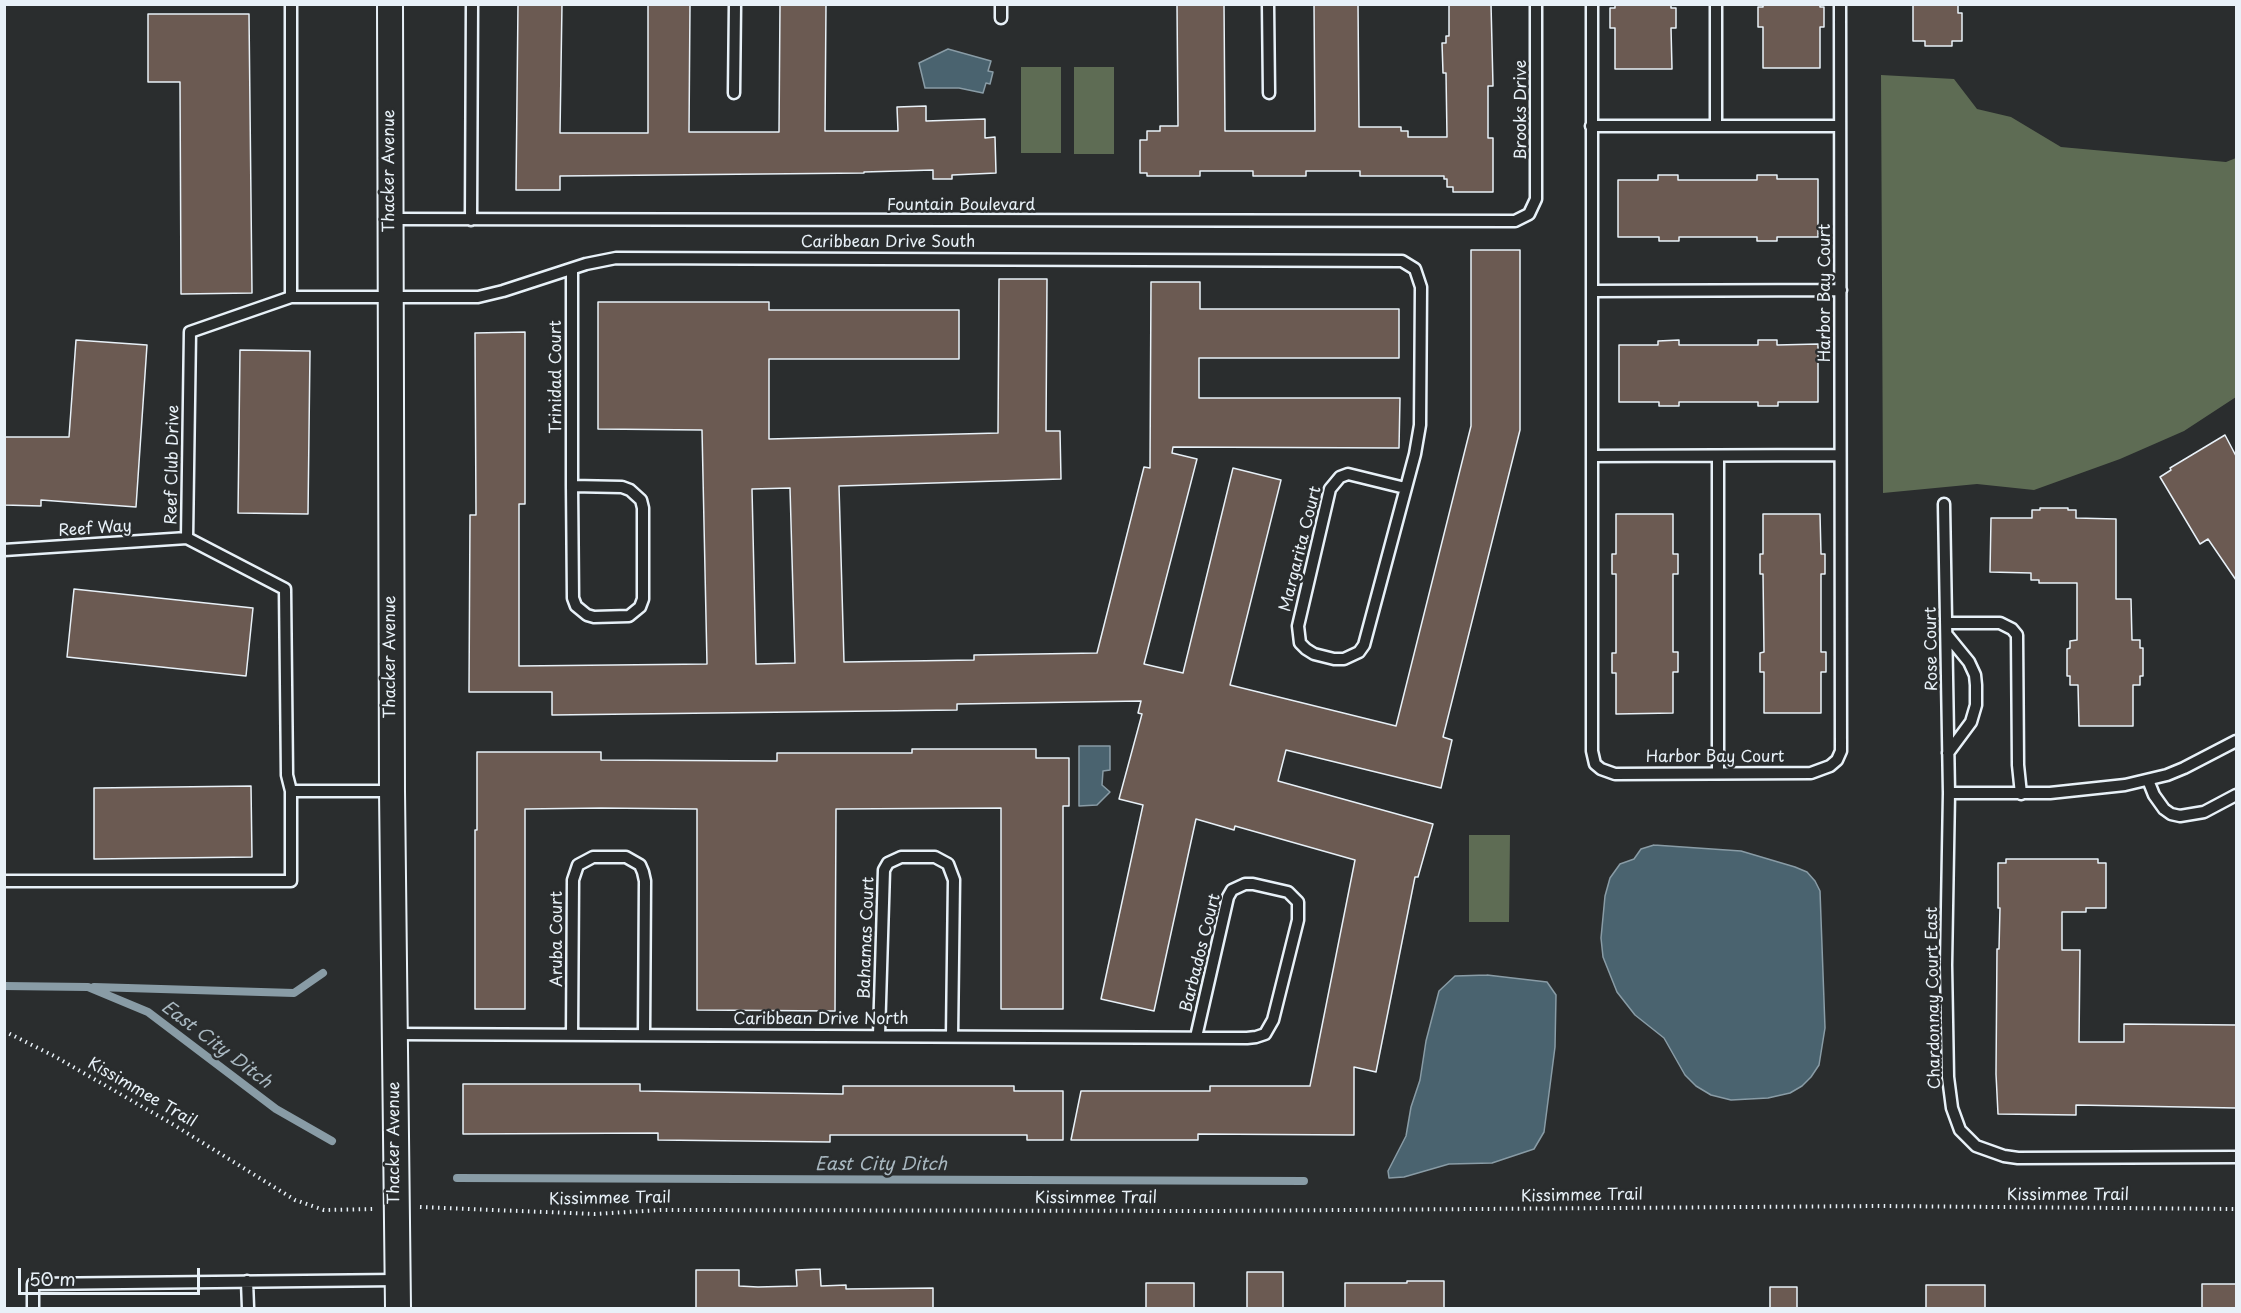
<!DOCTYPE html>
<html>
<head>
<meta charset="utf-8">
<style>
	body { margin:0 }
	#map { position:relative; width:2241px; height:1313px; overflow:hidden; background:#2a2d2e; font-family:"Playpen Sans",sans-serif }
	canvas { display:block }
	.frame { position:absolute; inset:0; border:6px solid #e8f1f8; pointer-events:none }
	.scale { position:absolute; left:18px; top:1268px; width:182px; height:27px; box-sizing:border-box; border:3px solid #e8f1f8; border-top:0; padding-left:8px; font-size:18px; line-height:21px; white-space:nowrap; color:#e8f1f8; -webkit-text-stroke:4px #2a2d2e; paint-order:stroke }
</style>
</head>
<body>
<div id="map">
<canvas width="2241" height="1313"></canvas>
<div class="frame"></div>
<div class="scale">50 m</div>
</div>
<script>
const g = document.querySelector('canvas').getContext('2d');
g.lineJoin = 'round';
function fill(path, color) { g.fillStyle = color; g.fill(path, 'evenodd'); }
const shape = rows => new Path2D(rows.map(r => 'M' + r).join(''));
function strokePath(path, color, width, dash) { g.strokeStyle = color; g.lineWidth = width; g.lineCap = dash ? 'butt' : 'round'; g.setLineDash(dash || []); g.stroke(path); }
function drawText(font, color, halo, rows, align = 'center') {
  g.font = font + ' "Playpen Sans",sans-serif'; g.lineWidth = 5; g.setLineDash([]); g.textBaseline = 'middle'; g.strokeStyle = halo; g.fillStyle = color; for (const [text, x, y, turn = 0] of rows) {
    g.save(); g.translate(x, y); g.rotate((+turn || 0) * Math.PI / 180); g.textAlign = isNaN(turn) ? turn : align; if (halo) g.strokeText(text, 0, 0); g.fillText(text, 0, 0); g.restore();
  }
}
fill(shape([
	[1021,67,1061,67,1061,153,1021,153],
	[1074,67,1114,67,1114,154,1074,154],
	[1881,75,1954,79,1977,109,2011,117,2061,147,2226,162,2236,158,2236,397,2184,431,2120,459,2034,490,1977,484,1883,493],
	[1469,835,1510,835,1509,922,1469,922]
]), '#5e6c54');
const water = shape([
	[948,49,991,61,988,71,993,72,990,84,986,83,983,93,959,88,925,88,919,63,948,49],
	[1079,746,1110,746,1110,770,1103,771,1102,785,1110,792,1097,805,1079,806,1079,746],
	[1654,845,1741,851,1795,867,1807,872,1815,881,1820,891,1825,1028,1819,1065,1811,1077,1802,1086,1790,1093,1768,1098,1731,1100,1711,1095,1696,1086,1685,1075,1664,1038,1635,1015,1617,992,1603,957,1601,938,1605,896,1610,878,1620,864,1634,859,1641,849,1654,845],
	[1487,975,1547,982,1556,995,1555,1047,1544,1132,1534,1149,1492,1163,1449,1164,1404,1177,1389,1178,1388,1171,1406,1136,1411,1107,1420,1080,1426,1041,1439,991,1455,976,1487,975]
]);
fill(water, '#4a636f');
strokePath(water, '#899ca6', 1.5);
strokePath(shape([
	[4,986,88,987,148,1012,276,1109,332,1141],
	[94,987,294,993,323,973],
	[457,1178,1304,1181]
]), '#899ca6', 8);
const building = shape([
	[518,4,562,4,560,133,648,133,648,4,690,4,689,132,779,132,780,4,826,4,825,131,898,131,897,107,926,106,926,121,985,119,985,138,995,137,996,173,952,175,952,179,933,179,933,170,864,172,864,173,560,176,560,190,516,190,518,4],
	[1177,4,1224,4,1225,131,1315,131,1314,4,1358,4,1359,127,1401,127,1401,131,1408,131,1408,137,1447,137,1446,73,1443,73,1442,43,1446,43,1446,36,1449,36,1449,4,1491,4,1493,86,1488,86,1488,138,1493,138,1493,192,1453,192,1453,187,1447,187,1447,179,1444,179,1444,176,1360,176,1360,171,1306,171,1306,176,1253,176,1253,171,1200,171,1200,176,1147,176,1147,173,1140,173,1140,140,1147,140,1147,131,1160,131,1160,126,1178,126,1177,4],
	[1615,4,1671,4,1671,8,1676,8,1676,28,1671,28,1672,69,1615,69,1615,28,1610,28,1610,8,1615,8,1615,4],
	[1763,4,1820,4,1820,7,1824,7,1824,27,1820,27,1820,68,1763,68,1763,27,1758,27,1758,7,1763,7,1763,4],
	[1913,4,1958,4,1958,13,1962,13,1962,41,1952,41,1952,46,1925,46,1925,41,1913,41,1913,4],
	[148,14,249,14,252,293,181,294,180,82,148,82,148,14],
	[1658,175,1678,175,1678,180,1757,180,1757,175,1777,175,1777,179,1818,179,1818,237,1777,237,1777,241,1757,241,1757,237,1679,237,1679,241,1659,241,1659,237,1618,237,1618,180,1658,180,1658,175],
	[1471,250,1520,250,1520,430,1443,737,1452,740,1441,788,1286,750,1278,781,1433,824,1418,877,1415,877,1376,1072,1354,1067,1354,1135,1198,1134,1198,1140,1071,1140,1081,1091,1210,1091,1210,1086,1310,1086,1355,860,1235,826,1234,830,1196,819,1154,1011,1101,999,1143,805,1119,799,1142,714,1138,713,1141,701,957,704,957,710,552,715,552,692,469,692,470,515,476,515,475,333,525,332,525,504,519,504,519,666,707,664,702,430,598,429,598,302,769,302,769,310,959,310,959,359,769,359,769,439,998,433,999,279,1047,279,1046,431,1060,431,1061,479,839,486,844,662,974,660,974,655,1097,653,1144,467,1150,468,1151,282,1200,282,1200,309,1399,309,1399,358,1199,358,1199,398,1400,398,1399,448,1173,447,1172,453,1197,459,1144,664,1183,673,1233,468,1281,480,1230,685,1396,726,1471,426,1471,250],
	[790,488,795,663,756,664,752,489,790,488],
	[76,340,147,345,136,507,41,500,41,506,4,505,4,437,69,437,76,340],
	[1679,340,1679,345,1758,345,1758,340,1777,340,1777,345,1818,344,1818,402,1778,402,1778,406,1758,406,1758,402,1679,402,1679,406,1659,406,1659,402,1619,402,1619,345,1658,345,1658,341,1679,340],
	[240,350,310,351,308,514,238,513,240,350],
	[2225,435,2236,456,2236,580,2208,539,2200,544,2160,477,2171,470,2170,468,2225,435],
	[2040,508,2068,508,2068,510,2076,510,2076,518,2116,519,2116,599,2131,599,2132,640,2140,640,2140,648,2143,648,2143,676,2140,676,2140,685,2133,685,2133,726,2079,726,2078,685,2070,685,2070,676,2067,676,2067,649,2070,648,2070,641,2077,640,2077,583,2039,583,2039,580,2031,580,2031,573,1990,572,1991,518,2032,518,2032,510,2040,510,2040,508],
	[1616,514,1673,514,1673,554,1678,554,1678,574,1673,574,1673,652,1678,652,1678,672,1673,672,1673,713,1616,714,1616,673,1612,673,1612,653,1616,653,1616,574,1612,574,1612,554,1616,554,1616,514],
	[1763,514,1820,514,1821,554,1825,554,1825,574,1821,574,1821,652,1826,652,1826,672,1821,672,1821,713,1764,713,1764,672,1760,672,1760,653,1764,652,1763,574,1760,574,1760,554,1763,554,1763,514],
	[74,589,253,608,246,676,67,657,74,589],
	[912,749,1036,749,1036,758,1069,758,1069,806,1063,806,1063,1009,1001,1009,1001,808,836,809,835,1011,697,1010,697,809,601,808,525,809,525,1009,475,1009,475,830,477,830,477,752,601,752,601,760,777,761,777,753,912,753,912,749],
	[251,786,252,857,94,859,94,788,251,786],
	[2006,859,2098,859,2098,863,2106,863,2106,908,2086,908,2086,912,2062,912,2062,950,2080,950,2079,1042,2124,1042,2124,1024,2236,1025,2236,1108,2076,1105,2076,1115,1998,1114,1996,1074,1997,949,1999,949,2000,908,1998,908,1998,863,2006,863,2006,859],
	[463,1084,640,1084,640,1091,843,1094,843,1086,1014,1086,1014,1091,1063,1091,1063,1140,1027,1140,1027,1135,830,1135,830,1142,658,1140,658,1133,463,1134,463,1084],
	[820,1269,821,1286,846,1285,846,1289,933,1288,933,1308,696,1308,696,1270,739,1270,739,1286,758,1287,797,1286,796,1270,820,1269],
	[1247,1272,1283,1272,1283,1308,1247,1308,1247,1272],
	[1407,1281,1444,1281,1444,1308,1345,1308,1345,1283,1407,1283,1407,1281],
	[1146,1283,1194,1283,1194,1308,1146,1308,1146,1283],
	[2202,1284,2236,1284,2236,1308,2202,1308,2202,1284],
	[1926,1285,1985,1285,1985,1308,1926,1308,1926,1285],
	[1770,1287,1797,1287,1797,1308,1770,1308,1770,1287]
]);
fill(building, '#6b5a52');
strokePath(building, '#e8f1f8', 1.5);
const service = shape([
	[1001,4,1001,18],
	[1268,4,1269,93],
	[1592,4,1592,751,1595,764,1601,769,1615,774,1811,773,1830,766,1837,760,1841,751,1840,4],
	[1716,4,1716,126],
	[734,93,735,4],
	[1591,126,1840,126],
	[390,219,1515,221,1529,214,1536,199,1536,4],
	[471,220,472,4],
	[572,269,572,486,573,598,576,606,587,615,594,617,629,616,640,607,643,599,643,508,641,500,630,490,622,487,572,486],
	[1592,291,1841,290],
	[291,297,478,297,503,291,586,264,616,258,1402,261,1415,269,1421,287,1420,425,1415,454,1364,645,1359,652,1344,659,1334,659,1314,654,1306,649,1300,643,1298,626,1330,489,1340,477,1348,474,1405,488],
	[1592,456,1840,455],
	[1944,504,1949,793,1946,965,1948,1077,1952,1108,1960,1130,1976,1146,2004,1156,2018,1158,2236,1157],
	[4,550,187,538],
	[1946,623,2000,623,2012,629,2017,635,2018,765,2021,794],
	[1947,635,1969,662,1975,675,1976,685,1976,705,1971,722,1948,753],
	[1718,773,1718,456],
	[2148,780,2154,795,2164,809,2171,814,2180,816,2204,812,2236,795],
	[291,791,392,791],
	[1949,793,2050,793,2125,785,2167,775,2184,768,2236,741],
	[4,881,291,881,291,791,287,775,285,589,187,538,190,332,291,297,291,4],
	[395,1034,1247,1038,1256,1037,1265,1034,1273,1020,1298,920,1298,902,1288,892,1253,884,1245,884,1232,890,1228,897,1196,1037],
	[572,1035,573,880,578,865,593,857,626,857,640,865,643,872,645,881,644,1035],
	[879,1035,884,870,888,863,901,857,935,857,948,864,954,880,952,1036],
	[247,1281,248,1308],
	[33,1308,33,1284,396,1280]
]);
const tertiary = shape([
	[390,4,392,791,398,1308]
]);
strokePath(service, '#e8f1f8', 15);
strokePath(tertiary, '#e8f1f8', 28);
strokePath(shape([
	[4,1031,56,1057,174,1125,295,1200,324,1210,373,1209],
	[420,1207,594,1214,661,1210,1210,1211,1879,1206,2236,1209]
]), '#e8f1f8', 4, [1.5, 4.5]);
strokePath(service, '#2a2d2e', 10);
strokePath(tertiary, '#2a2d2e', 24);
drawText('16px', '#e8f1f8', '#2a2d2e', [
	["Brooks Drive",1522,110,-90],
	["Thacker Avenue",390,171,-90],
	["Fountain Boulevard",961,206],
	["Caribbean Drive South",888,243],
	["Harbor Bay Court",1826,293,-90],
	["Trinidad Court",557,377,-90],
	["Reef Club Drive",173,465,-89],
	["Reef Way",95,529,-4],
	["Margarita Court",1301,549,-76],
	["Rose Court",1932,649,-91],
	["Thacker Avenue",391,657,-90],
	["Harbor Bay Court",1715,758],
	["Bahamas Court",867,938,-88],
	["Aruba Court",558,939,-90],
	["Barbados Court",1201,953,-76],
	["Chardonnay Court East",1934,998,-91],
	["Caribbean Drive North",821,1020],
	["Kissimmee Trail",142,1093,30],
	["Thacker Avenue",395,1143,-90],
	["Kissimmee Trail",1582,1196,-1],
	["Kissimmee Trail",2068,1196],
	["Kissimmee Trail",610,1199,-1],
	["Kissimmee Trail",1096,1199]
]);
drawText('italic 18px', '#a9b8c1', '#2a2d2e', [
	["East City Ditch",216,1045,37],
	["East City Ditch",881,1165]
]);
</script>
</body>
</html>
